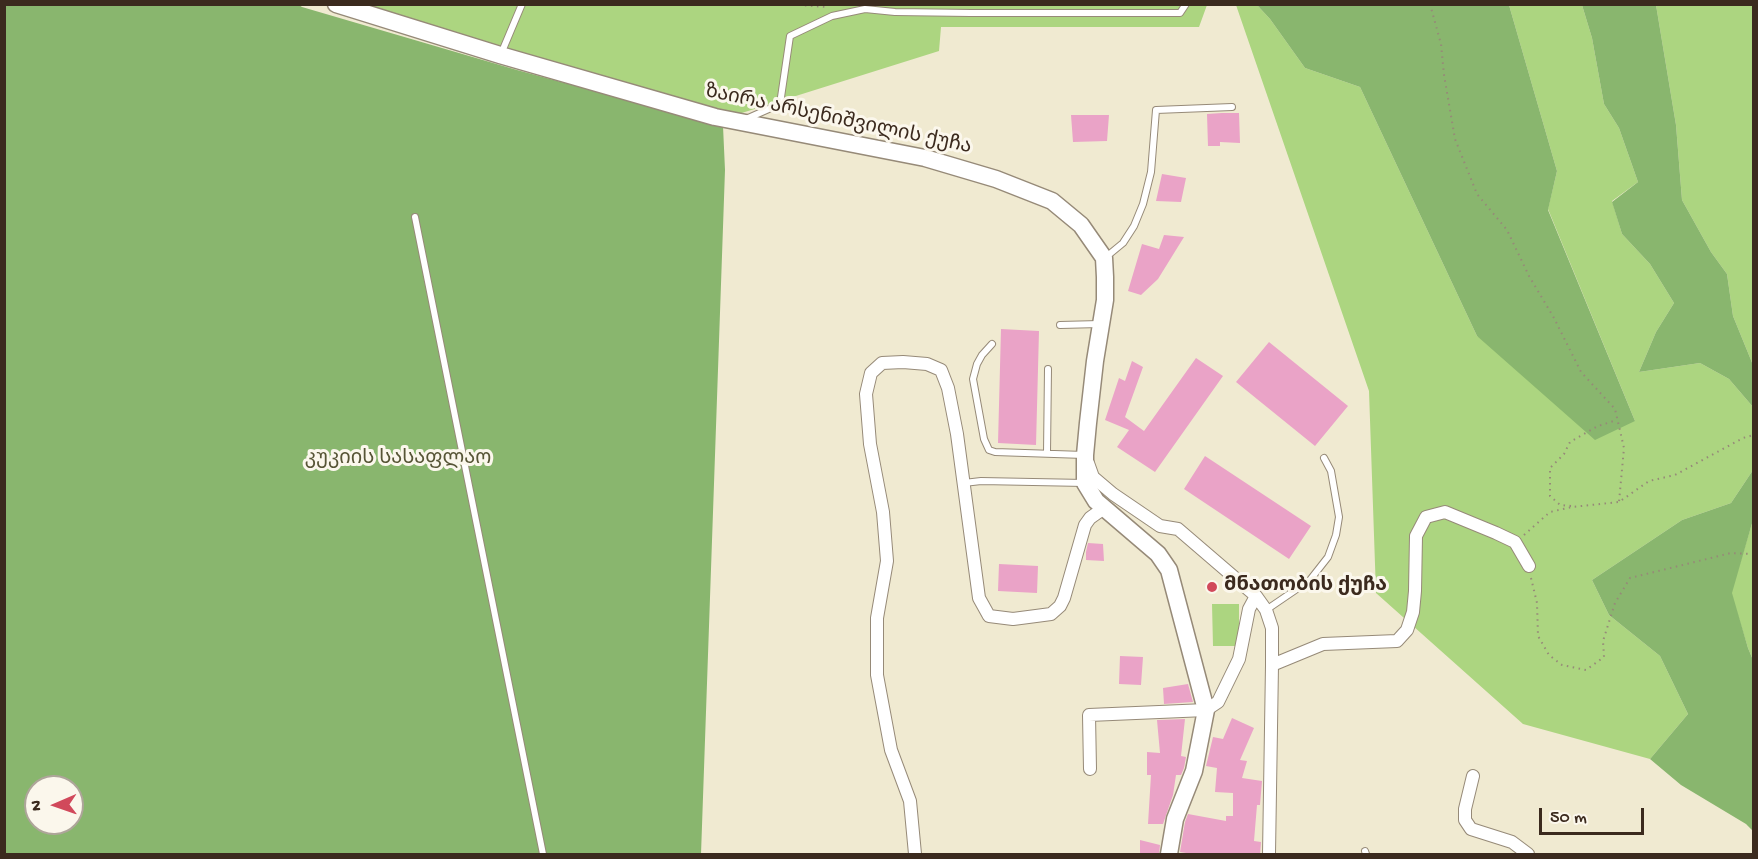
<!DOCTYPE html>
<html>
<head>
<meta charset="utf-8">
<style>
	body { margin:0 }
	#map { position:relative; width:1758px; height:859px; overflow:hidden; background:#f0ead1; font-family:"Gochi Hand",sans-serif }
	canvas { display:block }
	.frame { position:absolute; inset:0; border:6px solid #3b2a1e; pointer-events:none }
	.north { position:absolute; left:24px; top:775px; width:60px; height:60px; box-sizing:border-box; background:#fbf7ec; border:2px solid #aea59a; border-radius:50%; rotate:268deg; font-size:16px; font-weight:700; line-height:24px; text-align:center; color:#3b2a1e }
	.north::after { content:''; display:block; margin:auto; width:21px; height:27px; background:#d1495b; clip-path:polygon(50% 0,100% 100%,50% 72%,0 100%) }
	.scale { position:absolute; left:1539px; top:808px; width:105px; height:27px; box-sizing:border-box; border:3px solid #3b2a1e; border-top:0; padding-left:8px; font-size:18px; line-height:21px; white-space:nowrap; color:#3b2a1e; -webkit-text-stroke:4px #fbf7ec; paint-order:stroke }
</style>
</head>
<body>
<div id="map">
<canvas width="1758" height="859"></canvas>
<div class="frame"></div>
<div class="north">N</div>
<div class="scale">50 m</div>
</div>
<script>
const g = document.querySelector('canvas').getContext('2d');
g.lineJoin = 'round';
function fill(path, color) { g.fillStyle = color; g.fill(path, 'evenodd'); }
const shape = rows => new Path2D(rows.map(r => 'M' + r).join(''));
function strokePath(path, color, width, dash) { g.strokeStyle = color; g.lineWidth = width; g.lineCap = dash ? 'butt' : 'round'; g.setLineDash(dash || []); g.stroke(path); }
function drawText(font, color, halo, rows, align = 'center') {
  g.font = font + ' "Gochi Hand","Noto Sans Georgian",sans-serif'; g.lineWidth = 6; g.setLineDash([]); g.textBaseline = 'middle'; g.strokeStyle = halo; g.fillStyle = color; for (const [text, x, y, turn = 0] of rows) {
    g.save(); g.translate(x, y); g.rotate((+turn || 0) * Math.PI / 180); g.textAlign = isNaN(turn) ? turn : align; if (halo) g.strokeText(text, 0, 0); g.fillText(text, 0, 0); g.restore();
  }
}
fill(shape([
	[363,5,1207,5,1199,27,941,27,939,51,729,117],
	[1236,5,1257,5,1270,19,1305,68,1360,87,1477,336,1635,421,1548,209,1557,171,1509,5,1582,5,1592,38,1604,104,1619,128,1638,182,1612,201,1622,234,1650,264,1674,303,1656,332,1639,372,1700,363,1729,379,1753,407,1753,470,1731,503,1682,520,1592,580,1609,615,1660,656,1688,714,1650,759,1523,724,1376,593,1369,391],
	[1656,5,1753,5,1753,365,1733,316,1727,274,1711,252,1682,200,1676,125],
	[1753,520,1753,660,1748,648,1731,593],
	[1212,604,1239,604,1239,646,1213,646]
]), '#acd580');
fill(shape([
	[5,5,299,5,302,7,517,70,723,126,725,170,701,854,5,854],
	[36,787,72,787,72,823,36,823],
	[1257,5,1509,5,1557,171,1548,210,1635,421,1595,440,1477,336,1360,87,1305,68,1270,19],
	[1582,5,1656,5,1676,125,1682,200,1711,252,1727,274,1733,316,1753,365,1753,407,1729,379,1700,363,1639,372,1656,332,1674,303,1650,264,1622,234,1612,202,1638,182,1619,128,1604,104,1592,38],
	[1753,470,1753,520,1732,593,1748,648,1753,660,1753,831,1746,824,1681,785,1650,759,1688,714,1660,656,1609,615,1592,580,1682,520,1731,503]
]), '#89b66e');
fill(shape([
	[1222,113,1239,113,1240,143,1220,142,1220,146,1208,146,1207,114],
	[1071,115,1109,115,1107,141,1073,142],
	[1162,174,1186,178,1181,202,1156,201],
	[1164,235,1184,237,1158,279,1141,295,1128,291,1142,244,1159,249],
	[1001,329,1039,331,1036,445,998,443],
	[1269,342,1348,406,1315,446,1236,382],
	[1196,358,1223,376,1155,472,1117,447,1129,430,1105,420,1119,378,1125,381,1132,361,1143,367,1125,417,1144,431],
	[1205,456,1311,526,1289,559,1184,489],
	[1088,543,1103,544,1104,561,1086,560,1086,552],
	[999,564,1038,566,1037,593,998,591],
	[1120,656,1143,657,1141,685,1119,684],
	[1188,684,1193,702,1164,704,1163,688],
	[1232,718,1254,728,1240,760,1247,761,1242,778,1262,781,1260,805,1257,805,1254,841,1261,842,1260,855,1199,855,1180,852,1185,822,1188,814,1226,821,1226,816,1233,816,1233,793,1215,792,1217,768,1206,766,1213,737,1223,739],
	[1185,719,1181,756,1186,757,1184,768,1181,775,1176,775,1173,795,1163,824,1148,824,1151,775,1147,775,1147,752,1160,753,1157,720],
	[1140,840,1160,845,1159,855,1140,855]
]), '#eaa3c7');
const lane = shape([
	[501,54,522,4],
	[746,119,780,104,790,36,832,16,865,9,895,12,971,13,1180,13,1186,4],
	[415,217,543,854],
	[1106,257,1123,243,1134,226,1143,204,1151,172,1156,110,1232,107],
	[1060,325,1100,324],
	[992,344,982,355,977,364,973,379,984,439,989,450,995,452,1084,455],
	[1047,453,1048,369],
	[964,483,981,481,1085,483],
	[1266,610,1310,580,1328,557,1336,535,1339,517,1331,471,1324,458],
	[1365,851,1366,854]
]);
const street = shape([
	[1088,463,1093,477,1113,494,1160,526,1178,529,1256,596,1266,610,1272,628,1272,665,1269,854],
	[1272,665,1323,644,1397,641,1407,630,1413,612,1415,591,1416,536,1426,517,1445,512,1496,533,1515,542,1529,566],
	[1090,769,1089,715,1206,710,1218,702,1239,659,1249,609,1256,596],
	[1473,776,1465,809,1465,820,1471,829,1512,842,1528,854],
	[915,854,910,801,891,750,877,675,877,618,887,561,883,512,870,444,866,394,871,373,882,363,903,362,927,364,941,370,948,388,957,434,979,598,989,616,1013,619,1036,616,1051,614,1060,606,1064,598,1085,525,1090,518,1104,508]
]);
const secondary = shape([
	[336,4,500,55,715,117,925,158,996,179,1052,201,1081,225,1104,258,1105,277,1105,300,1095,361,1088,423,1085,455,1085,483,1096,501,1158,554,1169,570,1206,710,1194,771,1175,819,1169,854]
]);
strokePath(lane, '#968a78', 8);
strokePath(street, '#968a78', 14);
strokePath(secondary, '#968a78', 19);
strokePath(shape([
	[787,4,826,7],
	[1430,4,1441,44,1444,75,1455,139,1477,194,1507,230,1529,276,1554,318,1581,372,1615,409,1624,448,1619,502],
	[1571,506,1560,505,1550,496,1550,468,1564,454,1570,442,1598,426,1617,420],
	[1524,535,1550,512,1572,507,1619,502,1649,481,1675,475,1743,438,1754,435],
	[1531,578,1537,603,1538,636,1549,655,1562,665,1586,670,1604,657,1603,641,1615,603,1630,578,1731,553,1754,554]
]), '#968a78', 2, [1.5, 4.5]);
strokePath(lane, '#fff', 6);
strokePath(street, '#fff', 12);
strokePath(secondary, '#fff', 16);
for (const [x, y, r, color] of [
	[1212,587,6,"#d1495b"]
]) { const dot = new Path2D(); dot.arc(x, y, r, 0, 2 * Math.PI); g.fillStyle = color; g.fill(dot); strokePath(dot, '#fbf7ec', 2); }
drawText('20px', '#3b2a1e', '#fbf7ec', [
	["ზაირა არსენიშვილის ქუჩა",838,121,12]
]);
drawText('20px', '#575536', '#fbf7ec', [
	["კუკიის სასაფლაო",398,460]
]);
drawText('bold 20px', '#3b2a1e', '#fbf7ec', [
	["მნათობის ქუჩა",1224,587]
], 'left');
</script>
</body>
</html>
